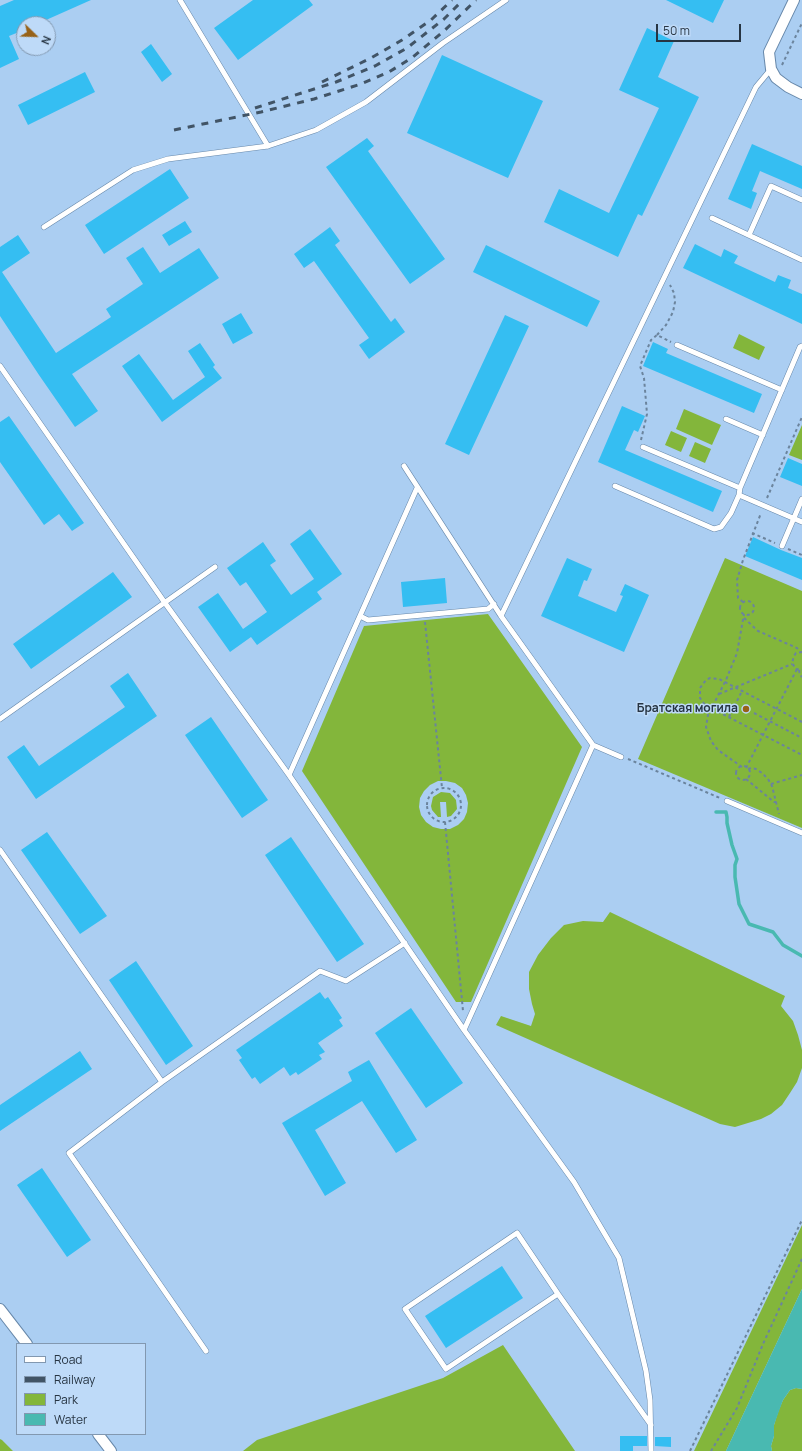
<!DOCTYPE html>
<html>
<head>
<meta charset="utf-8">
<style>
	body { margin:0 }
	#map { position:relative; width:802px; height:1451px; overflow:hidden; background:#abcef2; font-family:Manrope,sans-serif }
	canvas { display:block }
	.legend { position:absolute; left:16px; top:1343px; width:130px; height:92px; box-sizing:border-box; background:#bedaf8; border:1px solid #8298b0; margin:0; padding:5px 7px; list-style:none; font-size:12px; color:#273543 }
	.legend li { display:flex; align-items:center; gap:8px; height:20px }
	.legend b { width:20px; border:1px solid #8298b0 }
	.north { position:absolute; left:16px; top:16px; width:40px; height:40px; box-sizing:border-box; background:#bedaf8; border:1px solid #8298b0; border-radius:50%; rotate:113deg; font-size:11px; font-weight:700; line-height:16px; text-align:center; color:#273543 }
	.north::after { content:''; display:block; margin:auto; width:14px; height:18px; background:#976218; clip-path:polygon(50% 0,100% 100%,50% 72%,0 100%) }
	.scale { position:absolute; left:656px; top:24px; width:85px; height:18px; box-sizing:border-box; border:2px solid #273543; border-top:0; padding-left:5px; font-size:12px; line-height:14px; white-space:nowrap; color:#273543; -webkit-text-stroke:3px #bedaf8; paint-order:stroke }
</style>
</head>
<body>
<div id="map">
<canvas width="802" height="1451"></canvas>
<ul class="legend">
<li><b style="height:5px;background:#fff"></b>Road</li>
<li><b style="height:5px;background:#415466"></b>Railway</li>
<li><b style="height:11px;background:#83b63b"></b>Park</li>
<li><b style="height:11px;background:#49b9b1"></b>Water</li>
</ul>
<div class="north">N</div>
<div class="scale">50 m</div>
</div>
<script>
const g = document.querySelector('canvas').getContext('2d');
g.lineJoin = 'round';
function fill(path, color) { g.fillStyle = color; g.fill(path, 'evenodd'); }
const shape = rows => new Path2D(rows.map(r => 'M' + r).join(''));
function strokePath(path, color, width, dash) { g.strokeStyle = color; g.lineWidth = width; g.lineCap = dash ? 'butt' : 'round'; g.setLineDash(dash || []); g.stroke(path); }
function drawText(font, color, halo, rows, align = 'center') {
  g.font = font + ' Manrope,sans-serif'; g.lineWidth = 3; g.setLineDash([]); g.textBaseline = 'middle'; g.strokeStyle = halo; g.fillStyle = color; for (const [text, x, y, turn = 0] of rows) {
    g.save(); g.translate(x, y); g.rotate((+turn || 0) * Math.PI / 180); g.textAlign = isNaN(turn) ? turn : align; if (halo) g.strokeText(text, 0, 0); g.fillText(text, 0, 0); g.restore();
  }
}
fill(shape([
	[739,334,765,347,759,360,733,348],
	[684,409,721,425,712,445,676,429],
	[802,425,802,460,789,455],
	[671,431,687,438,681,452,665,445],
	[695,442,711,449,705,463,689,456],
	[725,558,802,591,802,828,638,759],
	[488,614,582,747,471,1002,456,1002,302,771,364,626],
	[438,781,446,781,455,783,462,788,466,795,468,803,467,812,464,819,458,825,450,829,441,829,433,827,426,822,421,815,419,807,420,798,424,791,430,785],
	[441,792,450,793,456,800,457,809,451,816,447,817,446,802,440,802,441,817,438,817,432,810,431,806,433,797],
	[610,912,785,996,781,1006,793,1021,798,1035,802,1050,802,1068,797,1082,790,1093,782,1105,771,1114,761,1119,735,1127,720,1124,496,1025,501,1016,531,1026,535,1014,532,1004,529,989,529,972,538,955,551,938,564,925,583,921,603,922],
	[802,1225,802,1289,726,1451,694,1451],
	[503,1345,575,1451,243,1451,257,1440,443,1378],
	[796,1388,802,1389,802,1451,772,1451,771,1446,774,1436,774,1425,778,1412,783,1400,790,1390],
	[0,1439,2,1440,13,1451,0,1451]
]), '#83b63b');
fill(shape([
	[802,1289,802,1389,796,1388,790,1390,783,1400,774,1425,774,1436,771,1446,772,1451,726,1451]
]), '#49b9b1');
strokePath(shape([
	[716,812,726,812,727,817,727,823,732,845,737,859,735,865,735,877,739,904,749,924,773,932,783,945,802,956]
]), '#49b9b1', 3.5);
fill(shape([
	[14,0,91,0,37,24,24,24,24,30,9,36,19,59,0,68,0,6],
	[253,0,309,0,313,5,238,60,214,28],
	[666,0,724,0,713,23],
	[647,28,674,41,658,77,699,97,642,216,638,214,618,257,544,222,559,189,609,213,659,108,619,90],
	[151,44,172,74,162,82,141,52],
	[442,55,543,101,508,178,407,133],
	[85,72,95,92,28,125,18,105],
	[367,138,374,146,368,151,445,259,410,284,326,167],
	[752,144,802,166,802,189,760,171,752,191,757,193,751,209,728,199],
	[170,169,189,198,104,254,85,225],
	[185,221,192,232,169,246,162,235],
	[330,227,340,241,335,245,391,322,395,318,405,332,369,359,359,345,369,338,314,261,304,268,294,254],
	[18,235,30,253,2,272,56,353,111,317,106,309,143,284,126,258,143,247,160,273,199,248,219,278,72,374,98,411,75,427,39,375,0,316,0,247],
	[695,244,721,257,724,249,738,256,734,263,775,282,778,275,791,280,788,288,802,294,802,324,683,268],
	[486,245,600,301,587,327,473,272],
	[241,313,253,333,233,344,222,324],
	[505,315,529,326,469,455,445,444],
	[653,342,668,349,666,353,762,394,754,413,643,366],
	[200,343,215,365,213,367,222,378,162,422,122,366,139,354,173,400,205,377,188,351],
	[622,406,645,416,638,432,634,430,625,450,722,491,713,512,598,462],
	[9,416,84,523,72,531,59,514,44,525,0,462,0,422],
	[788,458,802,464,802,486,780,477],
	[310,529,342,574,317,592,322,599,257,645,251,637,230,652,198,607,218,593,243,629,267,612,246,582,240,586,227,568,263,542,276,561,270,565,291,595,314,579,290,544],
	[753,537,781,550,802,558,802,580,745,556],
	[567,558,592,569,587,581,584,580,578,596,616,612,623,596,620,595,625,584,649,595,624,652,541,616],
	[113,572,132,597,31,669,13,644],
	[445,578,447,603,403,607,401,582],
	[128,673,157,716,36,799,7,757,24,745,39,766,125,707,110,686],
	[211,717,268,800,242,818,185,735],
	[47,832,107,916,80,934,21,850],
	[291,837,364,944,337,962,265,855],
	[136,961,193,1046,166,1065,109,980],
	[320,992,325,999,328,997,342,1018,339,1020,343,1026,318,1043,325,1052,319,1055,322,1059,298,1075,296,1072,290,1076,284,1067,260,1084,255,1077,252,1079,239,1060,242,1058,236,1050],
	[411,1008,463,1083,426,1108,375,1033],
	[80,1051,92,1069,0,1131,0,1105],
	[369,1060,417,1140,396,1153,362,1101,315,1130,346,1183,325,1196,282,1123,352,1081,348,1072],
	[42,1168,91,1240,67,1257,17,1185],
	[502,1266,523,1298,446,1348,425,1316],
	[620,1436,647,1436,647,1446,633,1446,633,1451,620,1451],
	[655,1437,671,1437,671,1447,655,1446]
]), '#35bef2');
const lane = shape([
	[180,0,268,146],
	[712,218,802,260],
	[44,227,133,170,168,159,268,146,316,130,366,102,443,43,506,0],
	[749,235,771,186,802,200],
	[677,345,782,390],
	[0,366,165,603,289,775,464,1030,574,1182,619,1258,646,1371,650,1400,651,1451],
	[726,419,763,435],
	[643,447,740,488],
	[404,466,501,616,593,745,464,1030],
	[615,486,714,529,721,527,731,513,739,495,740,488,800,347,802,346],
	[739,495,802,522],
	[782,546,802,499],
	[360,616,368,620,488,609,494,604],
	[501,616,756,87,771,69],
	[0,719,215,567],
	[593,745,621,757],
	[289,775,417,488],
	[727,801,802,833],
	[0,850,162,1082],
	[558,1294,446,1369,405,1309,517,1233,558,1294,651,1425],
	[206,1351,69,1153,162,1082,320,971,346,981,405,943]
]);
const street = shape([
	[794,0,769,52,771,69,776,78,788,87,802,94],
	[0,1309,27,1344],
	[98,1434,111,1451]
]);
strokePath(lane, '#6788aa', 6);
strokePath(street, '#6788aa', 12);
strokePath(shape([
	[782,65,802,23],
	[657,335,666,325,673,312,675,302,674,293,670,285],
	[641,440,647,414,644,378,640,366,651,340,657,335,671,342],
	[767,498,802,417],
	[752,533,775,543],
	[788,549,802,555],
	'740 608a7 7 0 1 1 14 0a7 7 0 1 1-14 0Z',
	[743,602,738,598,737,580,743,560,761,513],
	[744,618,758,631,797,648,800,652],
	[425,622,442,788],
	[802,652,796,653,794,656,792,663,796,669,802,670],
	[799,670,800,675,802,677],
	[719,694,792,664],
	[754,713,802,738],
	[729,717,742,691],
	[802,722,719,679,710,678,706,680,700,688,700,698,705,705,802,755],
	[628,759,720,798],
	'736 773a7 7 0 1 1 14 0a7 7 0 1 1-14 0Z',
	[742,767,718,750,711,741,706,727,708,715,726,680,737,653,744,614],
	[746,768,797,669],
	[748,769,751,768,756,769,762,773,768,779,772,786,779,814],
	[746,779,774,802,776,802],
	[771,784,802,775],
	'427 805a17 17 0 1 1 34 0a17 17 0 1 1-34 0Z',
	[445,822,463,1011],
	[690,1451,802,1220],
	[711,1451,737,1408,763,1344,802,1259]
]), '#6b849d', 2, [3, 3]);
strokePath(lane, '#fff', 5);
strokePath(street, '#fff', 10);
strokePath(shape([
	[322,82,371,58,402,40,431,20,452,0],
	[255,108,336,82,375,66,407,48,444,19,463,0],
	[174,130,261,112,314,99,361,84,389,72,413,57,444,31,476,0]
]), '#415466', 3, [7, 7]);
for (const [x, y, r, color] of [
	[746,709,4,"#976218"]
]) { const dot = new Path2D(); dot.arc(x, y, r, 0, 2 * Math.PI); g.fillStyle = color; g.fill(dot); strokePath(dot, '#bedaf8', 1.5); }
drawText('bold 12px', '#273543', '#bedaf8', [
	["Братская могила",738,709]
], 'right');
</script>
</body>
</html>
